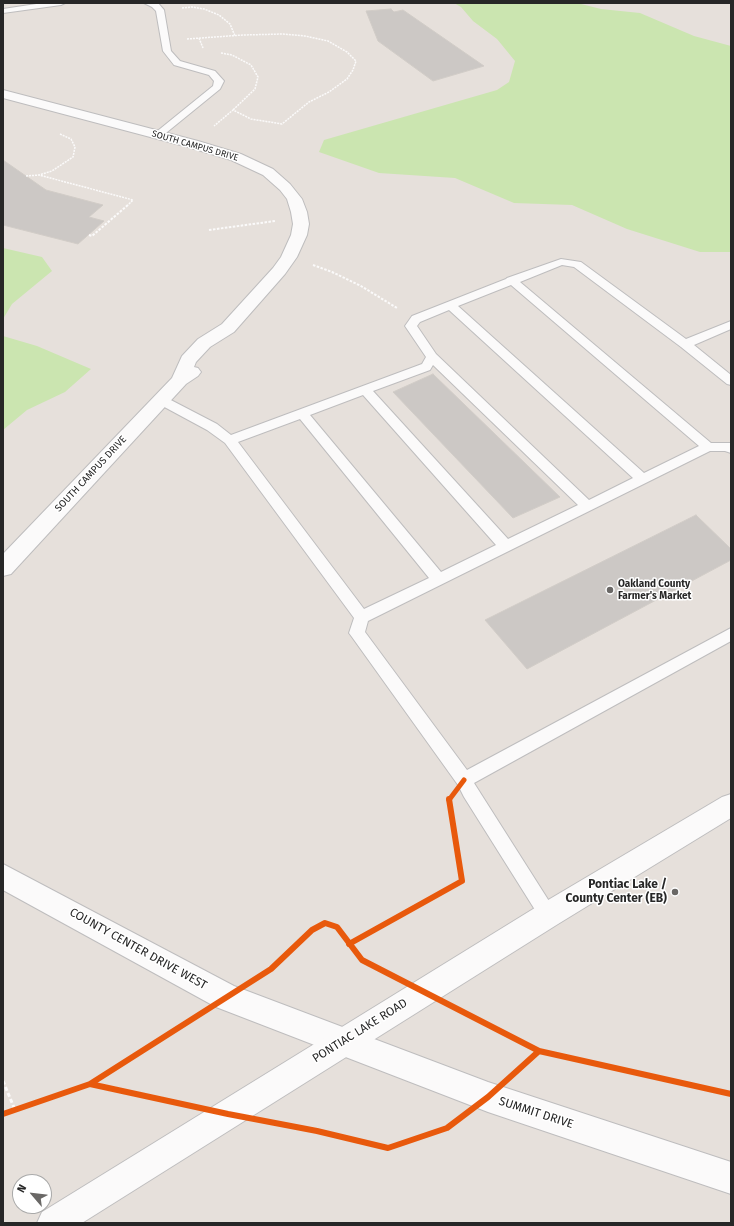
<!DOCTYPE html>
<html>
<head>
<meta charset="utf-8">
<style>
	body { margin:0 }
	#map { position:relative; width:734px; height:1226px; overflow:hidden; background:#e6e0db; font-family:"Fira Sans",sans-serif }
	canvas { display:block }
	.frame { position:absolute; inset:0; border:4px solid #272727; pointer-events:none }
	.north { position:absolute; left:12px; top:1174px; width:40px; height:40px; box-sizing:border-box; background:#fff; border:1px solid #a9a9a9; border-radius:50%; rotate:298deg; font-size:11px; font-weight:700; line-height:16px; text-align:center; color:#272727 }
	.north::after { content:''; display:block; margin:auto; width:14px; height:18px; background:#6a6866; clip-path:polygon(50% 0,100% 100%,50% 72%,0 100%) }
</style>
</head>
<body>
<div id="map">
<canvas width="734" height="1226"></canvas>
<div class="frame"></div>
<div class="north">N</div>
</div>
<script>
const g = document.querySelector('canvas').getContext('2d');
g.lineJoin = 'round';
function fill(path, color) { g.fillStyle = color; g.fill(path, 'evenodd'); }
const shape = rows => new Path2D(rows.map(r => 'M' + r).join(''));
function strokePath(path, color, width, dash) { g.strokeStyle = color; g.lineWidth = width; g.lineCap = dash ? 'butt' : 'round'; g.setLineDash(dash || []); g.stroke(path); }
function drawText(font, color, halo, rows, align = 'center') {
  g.font = font + ' "Fira Sans",sans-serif'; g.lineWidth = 3; g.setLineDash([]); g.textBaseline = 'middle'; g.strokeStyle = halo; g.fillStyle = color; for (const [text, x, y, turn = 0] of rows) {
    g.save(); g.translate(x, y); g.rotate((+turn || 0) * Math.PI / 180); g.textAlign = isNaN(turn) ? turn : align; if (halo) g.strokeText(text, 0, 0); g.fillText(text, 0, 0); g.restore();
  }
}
fill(shape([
	[454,3,577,3,601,9,640,13,694,36,731,46,731,252,700,252,627,229,572,205,514,203,455,178,379,173,319,152,324,140,497,90,509,82,515,61,497,39,473,21,461,7],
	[3,248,42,257,52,271,12,304,3,319],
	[3,336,37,346,91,369,65,392,27,410,3,430]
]), '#cbe5b0');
const building = shape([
	[391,9,394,12,403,10,484,66,433,81,378,41,366,11,391,9],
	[3,160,46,190,103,205,89,217,104,221,78,244,3,225,3,160],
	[433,374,560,497,513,518,393,392,433,374],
	[696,515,731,549,731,560,527,669,485,620,696,515]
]);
fill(building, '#ccc8c5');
strokePath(building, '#d1ccc7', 1);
const service = shape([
	[43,3,65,3,61,5,3,13,3,9,43,3],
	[144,3,158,3,164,10,171,51,180,61,215,71,224,81,220,89,161,137,158,138,155,137,153,135,155,133,213,86,214,81,209,75,174,65,163,51,156,11,152,7,144,3],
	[561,259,581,262,686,339,731,321,731,329,694,345,731,375,731,385,727,384,681,347,574,267,562,265,520,282,711,443,731,443,731,453,725,451,710,451,368,621,365,632,467,770,731,628,731,641,474,783,554,909,557,915,554,921,548,924,542,921,464,797,458,785,352,637,349,633,354,618,225,443,207,430,157,403,155,400,157,397,161,396,165,397,217,424,231,435,422,364,426,357,405,326,412,316,506,279,507,278,561,259],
	[511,285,699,446,644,473,458,306,511,285],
	[449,310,633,478,589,500,436,354,417,326,420,322,449,310],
	[433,365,578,505,508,539,373,391,430,370,433,365],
	[363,395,496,545,441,572,310,415,363,395],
	[300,419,429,578,364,609,238,442,300,419]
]);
const minor = shape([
	[3,90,198,141,241,154,273,169,290,184,302,199,307,212,309,224,307,235,297,257,285,274,234,332,210,347,196,362,194,367,198,368,201,372,198,376,186,384,11,574,3,576,3,554,172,378,182,356,198,339,222,324,273,268,281,257,291,235,293,224,291,212,287,199,280,190,263,175,231,160,188,147,3,98,3,90],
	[3,864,234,986,488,1082,731,1162,731,1194,488,1112,216,1007,3,890,3,864]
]);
const secondary = shape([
	[731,794,731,818,558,924,82,1223,37,1223,42,1212,538,906,722,797,731,794]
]);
strokePath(service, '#bebdbe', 2);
strokePath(minor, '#bebdbe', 2);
strokePath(secondary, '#bebdbe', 2);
strokePath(shape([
	[182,8,192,7,204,9,219,15,230,24,235,36],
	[199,38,203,48],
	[187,39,243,35,283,34,305,36,328,41,347,52,356,61,353,70,347,79,329,92,309,102,282,124,251,119,233,110,214,126],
	[221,53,232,55,251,65,258,77,255,89,233,110],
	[60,134,71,139,75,147,73,157,52,171,39,175,133,200,128,205],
	[26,176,39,175]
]), '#fbfafa', 1.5, [2, 1]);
strokePath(shape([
	[209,230,275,221],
	[89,235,92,236,129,204],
	[313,265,332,272,361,286,397,308]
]), '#fbfafa', 2, [2.5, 1.5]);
strokePath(shape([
	[3,1081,15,1110]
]), '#fbfafa', 3, [4, 2.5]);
fill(service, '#fbfafa');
fill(minor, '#fbfafa');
fill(secondary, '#fbfafa');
strokePath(shape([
	[449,800,464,780]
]), '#e8590c', 5);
strokePath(shape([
	[349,944,462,881,449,799],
	[90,1084,228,1114,317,1131,388,1148,447,1128,488,1097,539,1051],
	[3,1114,90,1084,271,969,312,930,325,923,337,927,362,960,539,1051,731,1094]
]), '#e8590c', 6);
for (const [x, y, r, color] of [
	[610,590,4,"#6a6866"],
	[675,892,4,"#6a6866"]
]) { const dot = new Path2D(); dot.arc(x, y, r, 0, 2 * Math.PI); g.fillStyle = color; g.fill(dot); strokePath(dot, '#fff', 1.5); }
drawText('9px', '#272727', '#fff', [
	["SOUTH CAMPUS DRIVE",195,146,16]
]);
drawText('10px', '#272727', '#fff', [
	["SOUTH CAMPUS DRIVE",91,474,-47]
]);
drawText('bold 10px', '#272727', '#fff', [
	["Oakland County",618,584],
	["Farmer's Market",618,596]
], 'left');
drawText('bold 12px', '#272727', '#fff', [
	["Pontiac Lake /",667,885],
	["County Center (EB)",667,899]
], 'right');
drawText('12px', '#272727', '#fff', [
	["COUNTY CENTER DRIVE WEST",138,949,29],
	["PONTIAC LAKE ROAD",360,1031,-32],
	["SUMMIT DRIVE",536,1113,18]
]);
</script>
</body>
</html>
